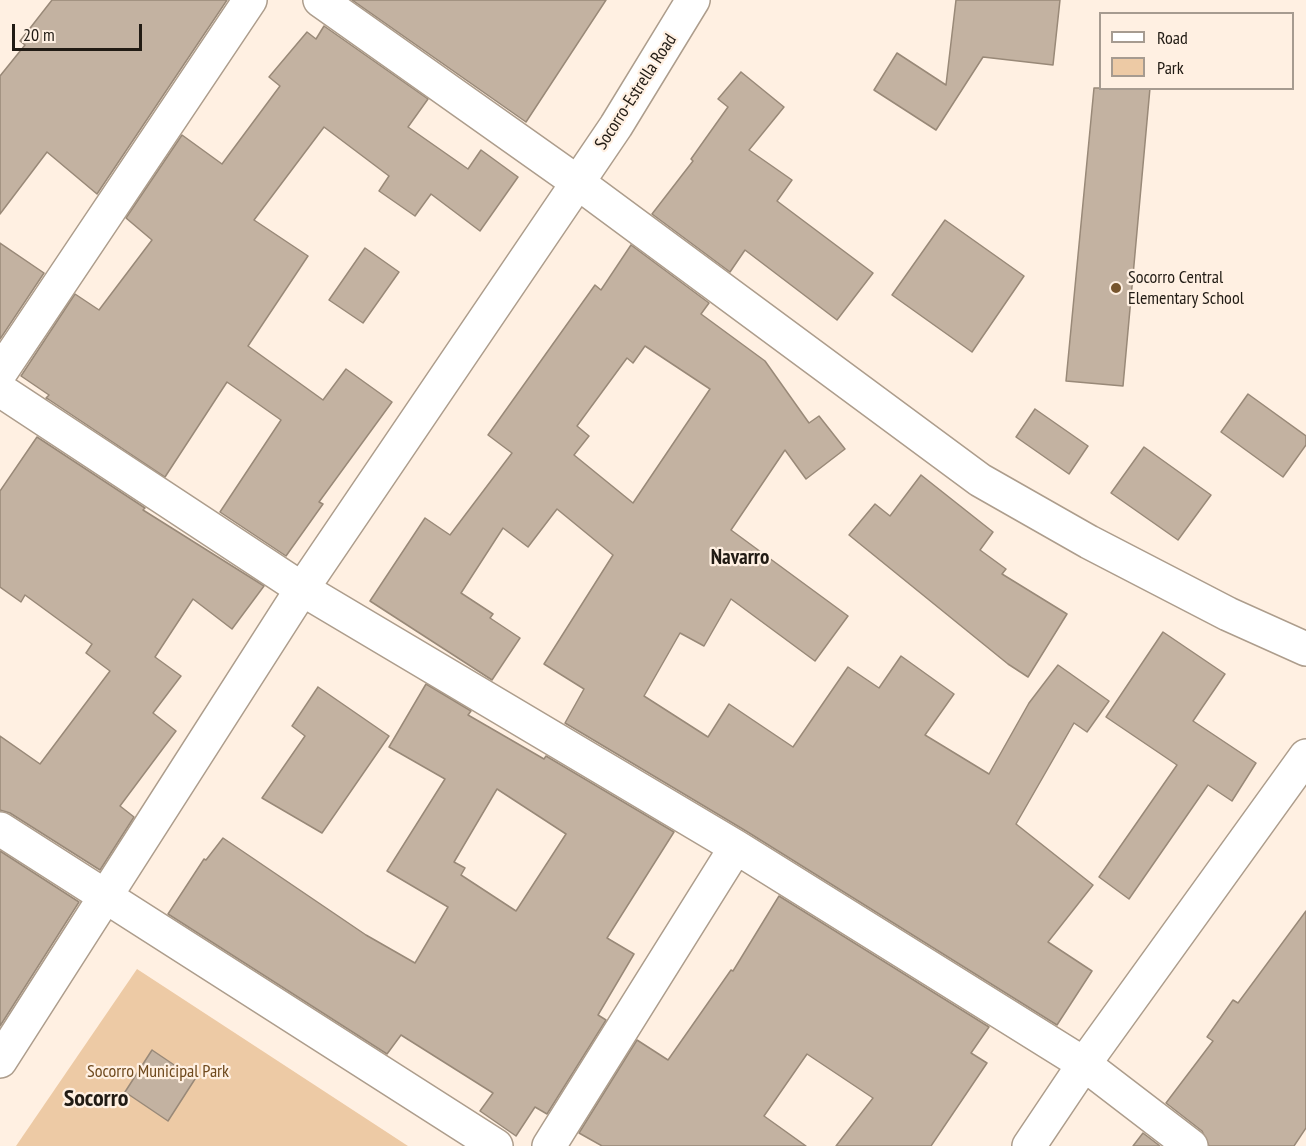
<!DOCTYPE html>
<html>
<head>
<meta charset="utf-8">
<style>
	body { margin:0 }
	#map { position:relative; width:1306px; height:1146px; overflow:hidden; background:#fff0e2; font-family:"PT Sans Narrow",sans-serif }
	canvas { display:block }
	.legend { position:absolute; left:1099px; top:12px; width:195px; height:78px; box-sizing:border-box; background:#fff0e2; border:2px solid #a69b90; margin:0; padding:8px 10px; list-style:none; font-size:18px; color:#211b14 }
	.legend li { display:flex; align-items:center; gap:12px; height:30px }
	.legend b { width:30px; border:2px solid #a69b90 }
	.scale { position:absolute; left:12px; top:24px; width:130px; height:27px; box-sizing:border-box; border:3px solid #211b14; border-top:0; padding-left:8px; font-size:18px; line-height:21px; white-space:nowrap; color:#211b14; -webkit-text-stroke:4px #fff0e2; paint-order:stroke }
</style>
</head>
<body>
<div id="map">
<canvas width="1306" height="1146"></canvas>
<ul class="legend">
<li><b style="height:8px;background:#fff"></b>Road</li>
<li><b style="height:16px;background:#edcaa5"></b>Park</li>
</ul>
<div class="scale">20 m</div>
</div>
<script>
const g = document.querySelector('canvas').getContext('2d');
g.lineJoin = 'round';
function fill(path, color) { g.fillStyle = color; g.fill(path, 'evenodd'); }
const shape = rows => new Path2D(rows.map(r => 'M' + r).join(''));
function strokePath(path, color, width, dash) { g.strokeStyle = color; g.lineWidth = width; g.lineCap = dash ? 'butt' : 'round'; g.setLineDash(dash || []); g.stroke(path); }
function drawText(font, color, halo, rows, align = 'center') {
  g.font = font + ' "PT Sans Narrow",sans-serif'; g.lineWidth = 4.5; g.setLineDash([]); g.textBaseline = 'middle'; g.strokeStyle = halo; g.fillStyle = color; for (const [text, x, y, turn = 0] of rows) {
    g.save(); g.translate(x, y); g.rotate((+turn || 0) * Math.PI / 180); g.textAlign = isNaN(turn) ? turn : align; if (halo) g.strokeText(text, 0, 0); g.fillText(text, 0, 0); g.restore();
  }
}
fill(shape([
	[137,969,408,1146,16,1146]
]), '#edcaa5');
const building = shape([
	[52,0,227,0,97,194,47,152,0,214,0,76,25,45,20,41,52,0],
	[352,0,606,0,526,122,352,0],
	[956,0,1060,0,1053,65,983,57,936,130,874,90,897,53,946,85,956,0],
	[324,26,428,99,408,127,468,169,481,150,518,177,480,231,431,194,415,216,379,191,389,176,324,127,254,220,308,256,248,346,323,400,346,369,392,402,319,502,323,504,286,556,220,512,281,420,227,382,165,477,48,399,46,398,49,395,21,376,75,294,99,310,152,240,126,218,182,135,222,164,280,86,269,77,307,32,316,39,324,26],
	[741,72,784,107,749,150,792,180,777,201,873,273,837,320,745,250,730,272,652,214,693,161,691,159,728,107,718,99,741,72],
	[1094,88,1150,88,1123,386,1066,381,1094,88],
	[945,220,1024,276,972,352,892,295,945,220],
	[0,243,44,273,0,339,0,243],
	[631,245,709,303,701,314,765,361,809,423,819,416,845,449,806,479,785,450,731,530,848,616,815,661,731,599,704,646,680,633,644,696,708,737,729,704,793,747,848,667,879,688,901,656,954,694,925,735,989,774,1029,703,1058,665,1109,701,1087,732,1074,723,1016,824,1093,885,1048,942,1092,971,1057,1025,746,831,565,723,584,689,544,664,613,555,557,509,528,547,503,528,461,593,493,614,490,618,520,638,492,680,370,601,425,518,450,535,512,453,488,435,595,285,601,290,631,245],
	[645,346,710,389,633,503,574,455,589,436,577,426,627,358,633,363,645,346],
	[365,248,399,272,363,323,329,300,365,248],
	[1248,394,1306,436,1306,445,1283,477,1221,432,1248,394],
	[1035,409,1088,446,1069,474,1016,437,1035,409],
	[37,437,145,508,143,510,264,586,232,629,193,599,155,657,181,676,153,713,176,731,120,806,134,817,100,870,10,813,0,810,0,736,40,764,110,671,86,653,92,644,25,595,21,602,0,587,0,491,37,437],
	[1144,447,1211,495,1178,540,1111,493,1144,447],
	[921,475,993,532,980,550,1006,569,1002,574,1067,614,1028,677,1008,664,849,535,875,504,890,516,921,475],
	[1163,632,1225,674,1193,721,1256,763,1232,801,1208,785,1129,899,1099,877,1177,765,1106,717,1163,632],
	[426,684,471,711,468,715,544,759,546,756,674,832,607,938,634,954,598,1015,606,1020,547,1114,535,1107,516,1136,480,1111,493,1093,401,1035,387,1054,168,914,204,859,206,860,223,838,366,935,415,963,448,907,387,871,445,779,389,747,426,684],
	[497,789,566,834,516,911,461,875,465,868,454,862,497,789],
	[318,687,389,736,322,833,262,798,305,736,292,726,318,687],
	[0,851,79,902,0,1026,0,851],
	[779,896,989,1027,971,1053,987,1063,931,1146,836,1146,873,1098,807,1054,764,1116,806,1146,602,1146,579,1133,637,1040,668,1060,731,970,733,971,779,896],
	[1306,911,1306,1128,1294,1146,1209,1146,1202,1131,1166,1103,1213,1041,1207,1037,1233,1000,1238,1003,1306,911],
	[152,1050,195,1079,168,1121,125,1092,152,1050],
	[1143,1133,1160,1146,1133,1146,1143,1133]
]);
fill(building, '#c3b2a1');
strokePath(building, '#998978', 1.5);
const minor = shape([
	[320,0,577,182,980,480,1089,542,1228,614,1306,649],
	[0,373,250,0],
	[0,390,302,589,736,847,1084,1064,1191,1146],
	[0,829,496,1146],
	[549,1146,736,847],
	[1029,1146,1084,1064,1306,756]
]);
const tertiary = shape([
	[0,1061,302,589,616,126,693,0]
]);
strokePath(minor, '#ad9d8c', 36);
strokePath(tertiary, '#ad9d8c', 36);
strokePath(minor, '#fff', 33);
strokePath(tertiary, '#fff', 33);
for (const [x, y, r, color] of [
	[1116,288,6,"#77552d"]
]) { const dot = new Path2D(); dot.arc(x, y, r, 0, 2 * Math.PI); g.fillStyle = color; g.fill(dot); strokePath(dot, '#fff0e2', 2); }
drawText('18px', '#211b14', '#fff0e2', [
	["Socorro-Estrella Road",636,92,-57]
]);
drawText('18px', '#211b14', '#fff0e2', [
	["Socorro Central",1128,278],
	["Elementary School",1128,299]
], 'left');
drawText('18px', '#6f4a1e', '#fff0e2', [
	["Socorro Municipal Park",158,1072]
]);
drawText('bold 21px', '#211b14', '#fff0e2', [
	["Navarro",740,558]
]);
drawText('bold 24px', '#211b14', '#fff0e2', [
	["Socorro",96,1099]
]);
</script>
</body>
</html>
